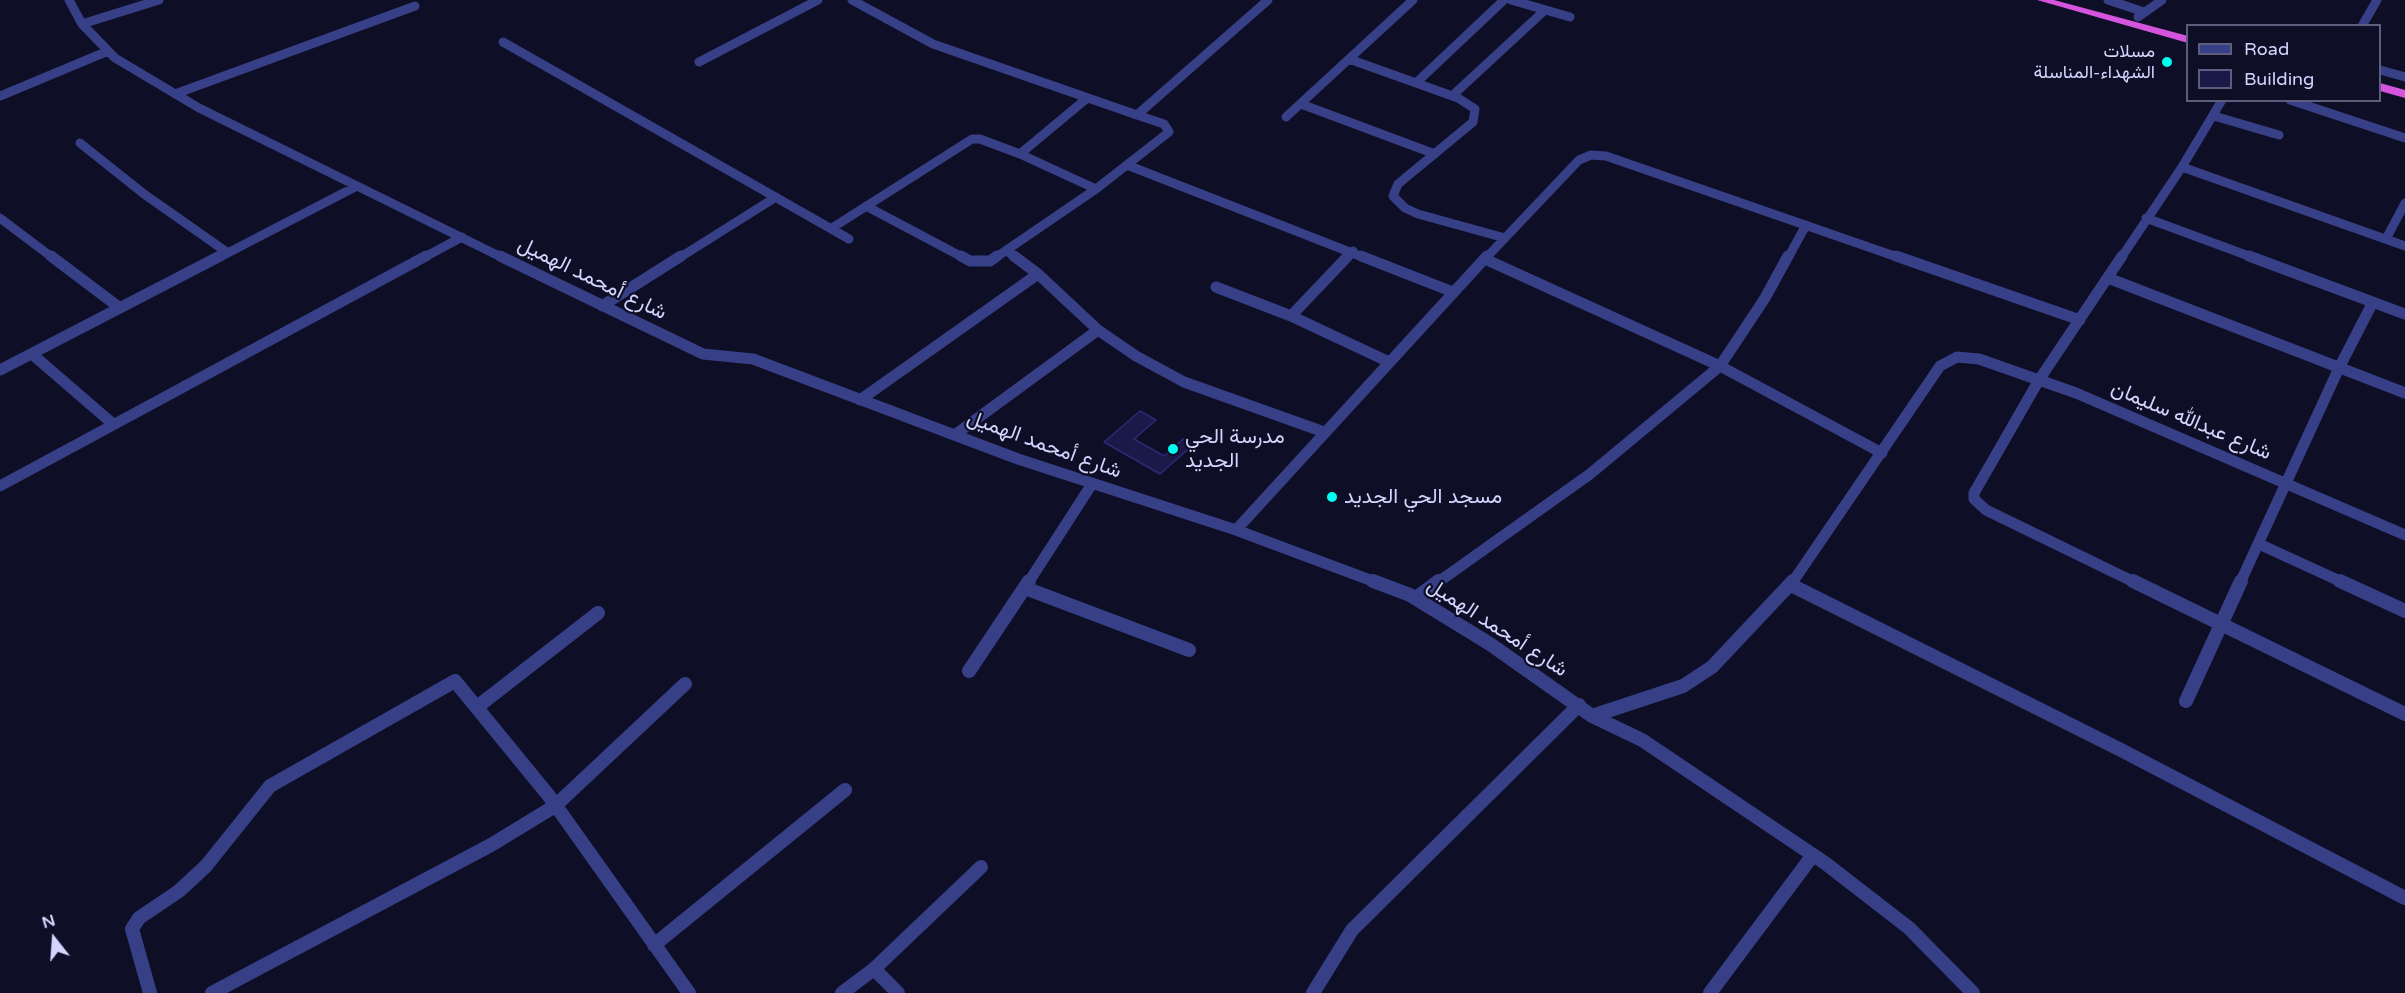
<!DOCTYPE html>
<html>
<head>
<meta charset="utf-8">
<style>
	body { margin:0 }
	#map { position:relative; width:2405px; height:993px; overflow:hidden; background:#0e0e26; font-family:"Varela Round",sans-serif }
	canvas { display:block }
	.legend { position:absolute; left:2186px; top:24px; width:195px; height:78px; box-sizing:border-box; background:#0e0e26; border:2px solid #5d5e7d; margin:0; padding:8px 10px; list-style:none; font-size:18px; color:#d3d5ff }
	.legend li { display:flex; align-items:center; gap:12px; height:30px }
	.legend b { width:30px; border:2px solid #5d5e7d }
	.north { position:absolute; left:24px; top:909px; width:60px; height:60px; -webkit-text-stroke:4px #0e0e26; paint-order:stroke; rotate:343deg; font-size:16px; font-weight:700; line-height:24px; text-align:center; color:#d3d5ff }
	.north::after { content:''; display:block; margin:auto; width:21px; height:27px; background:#d3d5ff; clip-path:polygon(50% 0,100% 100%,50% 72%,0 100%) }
</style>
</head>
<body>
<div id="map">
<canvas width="2405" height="993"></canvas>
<ul class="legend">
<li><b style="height:8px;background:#374087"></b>Road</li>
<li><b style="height:16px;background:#1b1948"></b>Building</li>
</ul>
<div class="north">N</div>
</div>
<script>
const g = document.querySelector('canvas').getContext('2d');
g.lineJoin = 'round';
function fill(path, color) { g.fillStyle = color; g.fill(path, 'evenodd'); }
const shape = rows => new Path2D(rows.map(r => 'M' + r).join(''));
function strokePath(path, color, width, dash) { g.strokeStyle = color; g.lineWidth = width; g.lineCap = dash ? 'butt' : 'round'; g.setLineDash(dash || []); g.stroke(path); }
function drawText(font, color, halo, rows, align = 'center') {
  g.font = font + ' "Varela Round",Vazirmatn,sans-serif'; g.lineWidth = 4.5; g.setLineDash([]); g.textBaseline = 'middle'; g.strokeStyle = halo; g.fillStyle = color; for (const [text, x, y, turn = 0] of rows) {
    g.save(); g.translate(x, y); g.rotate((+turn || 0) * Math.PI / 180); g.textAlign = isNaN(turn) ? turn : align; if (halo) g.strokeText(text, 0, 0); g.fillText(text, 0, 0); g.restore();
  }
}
const building = shape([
	[1140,411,1156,420,1134,439,1164,456,1183,439,1193,445,1160,474,1104,442,1140,411]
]);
fill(building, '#1b1948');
strokePath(building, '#2d2a75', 1.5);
strokePath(shape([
	[69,0,82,24,115,58,199,108,503,258],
	[852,0,933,44,1137,115,1268,0],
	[1511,0,1570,17],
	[2108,0,2144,12],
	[2138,17,2162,0],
	[82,24,159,0],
	[2362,26,2377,0],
	[503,42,849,239],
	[1349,59,1458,98,1475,109,1473,122,1398,184,1393,196,1405,208,1418,214,1505,238],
	[699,62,818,0],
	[2380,70,2405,77],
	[1416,83,1504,0],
	[175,94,415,6],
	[0,96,108,51],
	[1452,96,1545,10],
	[2290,100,2405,138],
	[1301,104,1435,154],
	[2214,116,2279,135],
	[1286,117,1413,0],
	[80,143,144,194,228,253],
	[1020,154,1086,99],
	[1127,165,1365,258],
	[2182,167,2405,246],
	[866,206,964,258],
	[0,218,53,258],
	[2146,218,2254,258],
	[832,228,972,139,980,139,1020,154,1096,189],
	[2386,239,2405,203],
	[1007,251,1016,258],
	[218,258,355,187],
	[423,258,462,237],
	[679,258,776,197],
	[995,258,1096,189,1169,132,1164,124,1137,115],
	[1346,258,1353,251],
	[1486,258,1579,160,1591,155,1606,156,1900,258],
	[1788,258,1806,225],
	[2121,258,2182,167,2222,100]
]), '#374087', 9);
strokePath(shape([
	[51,256,120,308],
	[500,256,703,354,753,359,1018,459,1236,530,1378,583],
	[961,256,970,261,990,261,997,256],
	[1014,256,1038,274,1098,330,1136,356,1184,382,1324,432],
	[1361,256,1453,292],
	[1896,256,2080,320],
	[2122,256,2039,380,1974,493,1974,499,1986,510,2136,583],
	[2249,256,2405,314],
	[1485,259,1720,366,1882,453],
	[2108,278,2405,393],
	[1216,287,1291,316,1387,361],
	[602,306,681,256],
	[1291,316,1348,256],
	[32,354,113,424],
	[0,370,220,256],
	[860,400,1038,274],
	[956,434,1098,330],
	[0,486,426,256],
	[1236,530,1487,256],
	[2259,544,2344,583],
	[1028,583,1092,484],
	[1437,583,1590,474,1720,366,1765,298,1788,256],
	[1792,583,1940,366,1957,357,1979,359,2076,393,2405,535],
	[2240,583,2339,368,2373,302]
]), '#374087', 11);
strokePath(shape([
	[1373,581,1410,595,1490,644,1592,716,1642,740,1825,863,1909,928,1973,993],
	[2133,581,2405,714],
	[2340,581,2405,611],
	[1791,585,2121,750,2405,898],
	[1025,588,1189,650],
	[1416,598,1439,581],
	[969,671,1029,581],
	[2186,701,2241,581],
	[477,707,598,613],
	[1592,716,1683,686,1712,667,1793,581],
	[654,945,845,790],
	[874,969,898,993],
	[150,993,132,929,139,918,179,891,206,866,270,786,455,681,549,796,689,993],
	[212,993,491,845,555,806,685,684],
	[842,993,874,969,981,867],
	[1313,993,1352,930,1579,705],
	[1710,993,1813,855]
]), '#374087', 14);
fill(shape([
	[2037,0,2054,0,2188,36,2188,43,2037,0],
	[2380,83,2405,90,2405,98,2380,91,2380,83]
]), '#d454de');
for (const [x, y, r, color] of [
	[2167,62,6,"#00fef1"],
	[1173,449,6,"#00fef1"],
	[1332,497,6,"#00fef1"]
]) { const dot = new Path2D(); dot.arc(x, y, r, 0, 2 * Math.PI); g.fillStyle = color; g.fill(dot); strokePath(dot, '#0e0e26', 2); }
drawText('18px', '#d3d5ff', '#0e0e26', [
	["مسلات",2155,52],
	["الشهداء-المناسلة",2155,73]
], 'right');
drawText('21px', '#d3d5ff', '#0e0e26', [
	["شارع أمحمد الهميل",592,279,26],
	["شارع عبدالله سليمان",2191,421,23],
	["شارع أمحمد الهميل",1044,445,20],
	["شارع أمحمد الهميل",1497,628,33]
]);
drawText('21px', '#d3d5ff', '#0e0e26', [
	["مدرسة الحي",1185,437],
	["الجديد",1185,461],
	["مسجد الحي الجديد",1344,497]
], 'left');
</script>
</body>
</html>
